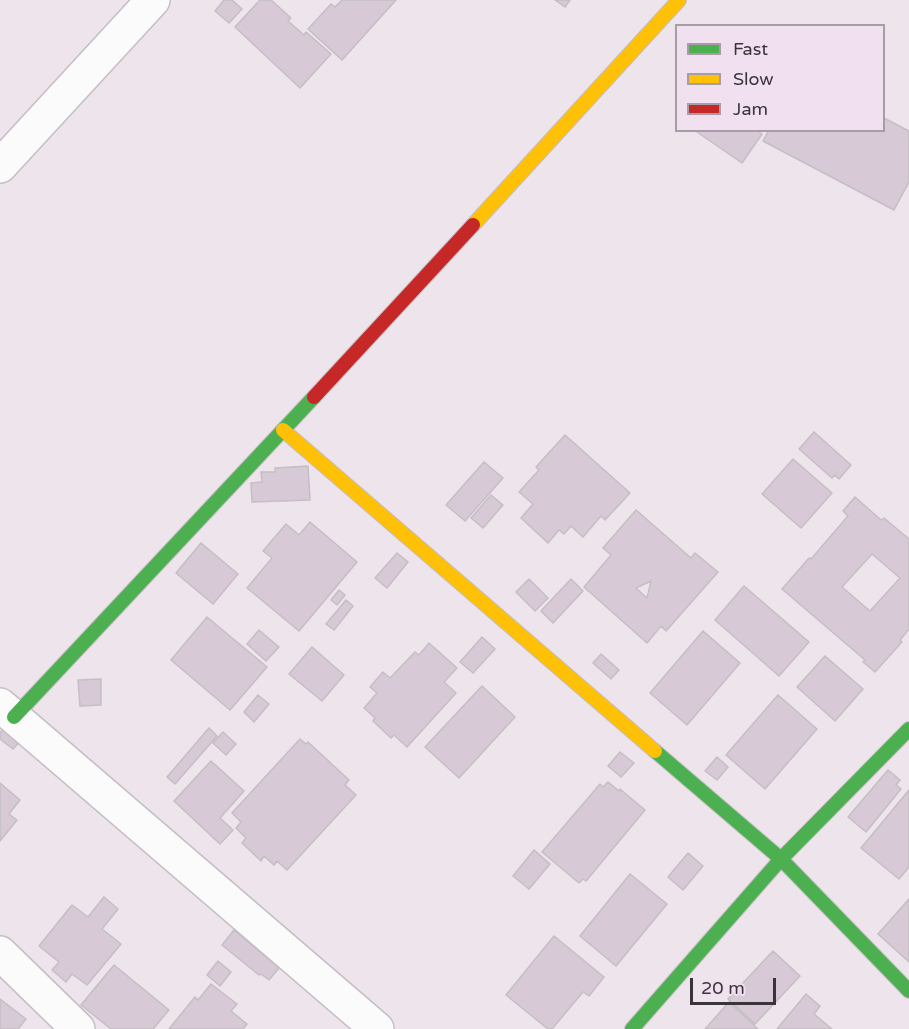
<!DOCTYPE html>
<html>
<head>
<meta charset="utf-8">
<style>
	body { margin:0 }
	#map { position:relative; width:909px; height:1029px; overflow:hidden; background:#ede4ec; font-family:"Varela Round",sans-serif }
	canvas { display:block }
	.legend { position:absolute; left:675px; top:24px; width:210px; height:108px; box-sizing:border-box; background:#f1e0f0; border:2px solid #a89ca8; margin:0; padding:8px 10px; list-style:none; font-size:18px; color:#3b353b }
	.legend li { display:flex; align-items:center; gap:12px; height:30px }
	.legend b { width:30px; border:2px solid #a89ca8 }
	.scale { position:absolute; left:690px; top:978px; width:86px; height:27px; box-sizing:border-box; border:3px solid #3b353b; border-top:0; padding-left:8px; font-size:18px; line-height:21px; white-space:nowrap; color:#3b353b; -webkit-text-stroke:4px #f1e0f0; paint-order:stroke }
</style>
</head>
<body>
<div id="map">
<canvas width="909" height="1029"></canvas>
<ul class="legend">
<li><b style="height:8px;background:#4caf50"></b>Fast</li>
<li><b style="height:8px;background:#ffc107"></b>Slow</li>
<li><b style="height:8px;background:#c62828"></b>Jam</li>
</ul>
<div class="scale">20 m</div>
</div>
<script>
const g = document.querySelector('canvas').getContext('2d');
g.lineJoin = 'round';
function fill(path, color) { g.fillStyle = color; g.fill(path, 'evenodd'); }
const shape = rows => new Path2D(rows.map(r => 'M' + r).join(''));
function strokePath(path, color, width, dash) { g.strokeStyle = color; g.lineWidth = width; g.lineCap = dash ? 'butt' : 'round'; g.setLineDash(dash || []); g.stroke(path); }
const building = shape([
	[224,0,232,0,242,9,229,23,215,11,224,0],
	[260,0,271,0,291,18,288,21,304,35,306,32,331,54,300,88,235,27,260,0],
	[342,0,396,0,342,60,308,29,331,4,335,7,342,0],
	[555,0,570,0,565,7,555,0],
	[884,118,909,131,909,182,894,210,763,141,769,130,884,130,884,118],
	[698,130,756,130,762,134,742,163,697,132,698,130],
	[814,432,851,465,839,479,835,475,832,478,799,449,814,432],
	[565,435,630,493,605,520,601,516,583,537,571,526,564,534,559,530,548,543,521,518,533,504,519,492,539,470,536,467,565,435],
	[793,459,832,493,801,528,762,494,793,459],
	[484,462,503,478,465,521,446,505,484,462],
	[308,466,310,500,252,502,251,483,262,482,261,472,275,472,275,468,308,466],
	[491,495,503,505,483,528,471,518,491,495],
	[855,497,881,520,884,518,909,539,909,629,900,640,902,642,875,672,863,662,865,660,782,589,809,558,811,559,848,516,843,511,855,497],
	[872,554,900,578,870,611,842,587,872,554],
	[636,510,691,558,695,553,718,572,666,631,661,626,647,643,584,587,611,555,603,548,636,510],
	[651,581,647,598,636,588,651,581],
	[310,522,357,562,299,631,247,588,272,558,263,551,286,524,299,535,310,522],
	[201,543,238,574,213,604,176,573,201,543],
	[397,553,408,562,387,588,375,578,397,553],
	[529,579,548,598,535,611,516,592,529,579],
	[571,579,583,591,553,623,541,611,571,579],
	[744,586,809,642,779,676,715,620,744,586],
	[339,590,345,595,337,605,331,600,339,590],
	[346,600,353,606,334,630,326,624,346,600],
	[207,617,267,667,230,710,171,660,207,617],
	[259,630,279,647,266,661,247,644,259,630],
	[703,631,740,663,687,725,650,693,703,631],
	[482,637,495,649,473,673,460,662,482,637],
	[429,643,457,668,444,682,456,693,407,747,394,735,391,738,373,721,375,718,364,708,377,693,370,687,383,672,390,678,415,652,419,655,429,643],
	[312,647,344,675,322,701,289,674,312,647],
	[601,654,619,670,611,679,593,663,601,654],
	[825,656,863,689,835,721,797,687,825,656],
	[101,679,101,705,80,706,78,680,101,679],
	[482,686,515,717,459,778,425,747,482,686],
	[258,695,269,704,254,722,244,712,258,695],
	[778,695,817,729,765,789,726,755,778,695],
	[7,725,23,738,13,749,0,739,0,733,7,725],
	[209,728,217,736,175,784,167,777,209,728],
	[223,732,236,744,226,755,213,743,223,732],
	[300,739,306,744,308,742,349,780,345,785,356,795,287,870,277,861,274,865,264,856,261,861,242,843,246,838,236,828,241,822,232,813,300,739],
	[620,752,634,763,621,777,608,766,620,752],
	[717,757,728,767,717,780,705,771,717,757],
	[211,761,244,791,220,818,233,830,220,844,174,801,211,761],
	[888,770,900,780,896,785,901,789,866,832,848,817,888,770],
	[608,782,619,791,620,789,645,810,586,881,583,879,579,883,542,852,600,784,603,787,608,782],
	[0,783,20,800,9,814,17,820,0,841,0,783],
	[909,790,909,867,899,879,861,848,909,790],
	[534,850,550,864,529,889,513,876,534,850],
	[688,853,703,866,683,890,668,877,688,853],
	[630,874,667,904,616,966,580,936,630,874],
	[104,897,118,909,102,929,121,944,87,985,72,974,66,982,52,970,59,962,39,946,72,905,88,917,104,897],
	[909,899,909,962,878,934,909,899],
	[234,930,279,968,269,980,261,974,259,975,222,945,234,930],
	[554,936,604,977,589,996,583,992,552,1029,548,1029,506,995,554,936],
	[773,951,800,976,755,1024,728,999,773,951],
	[218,961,231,972,220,986,207,975,218,961],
	[114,965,169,1010,153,1029,111,1029,81,1005,114,965],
	[211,984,237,1004,231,1011,247,1024,243,1029,169,1029,195,997,198,1000,211,984],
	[806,994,820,1006,814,1014,832,1029,777,1029,806,994],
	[0,999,26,1019,18,1029,0,1029,0,999],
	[729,1002,758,1029,705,1029,729,1002]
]);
fill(building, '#d7cad6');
strokePath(building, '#c5bec4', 1.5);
const street = shape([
	[0,166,153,0],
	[0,705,377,1029],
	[0,953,78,1029]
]);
const fast = shape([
	[14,717,314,397],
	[655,751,781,859,909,991],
	[632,1029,781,859,909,729]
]);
const slow = shape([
	[473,225,679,0],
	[283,430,655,751]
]);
const jam = shape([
	[314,397,473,225]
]);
strokePath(street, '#c5bec4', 36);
strokePath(fast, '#c5bec4', 16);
strokePath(slow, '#c5bec4', 16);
strokePath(jam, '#c5bec4', 16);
strokePath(street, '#fcfbfc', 33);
strokePath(fast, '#4caf50', 14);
strokePath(slow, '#ffc107', 14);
strokePath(jam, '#c62828', 14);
</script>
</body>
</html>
